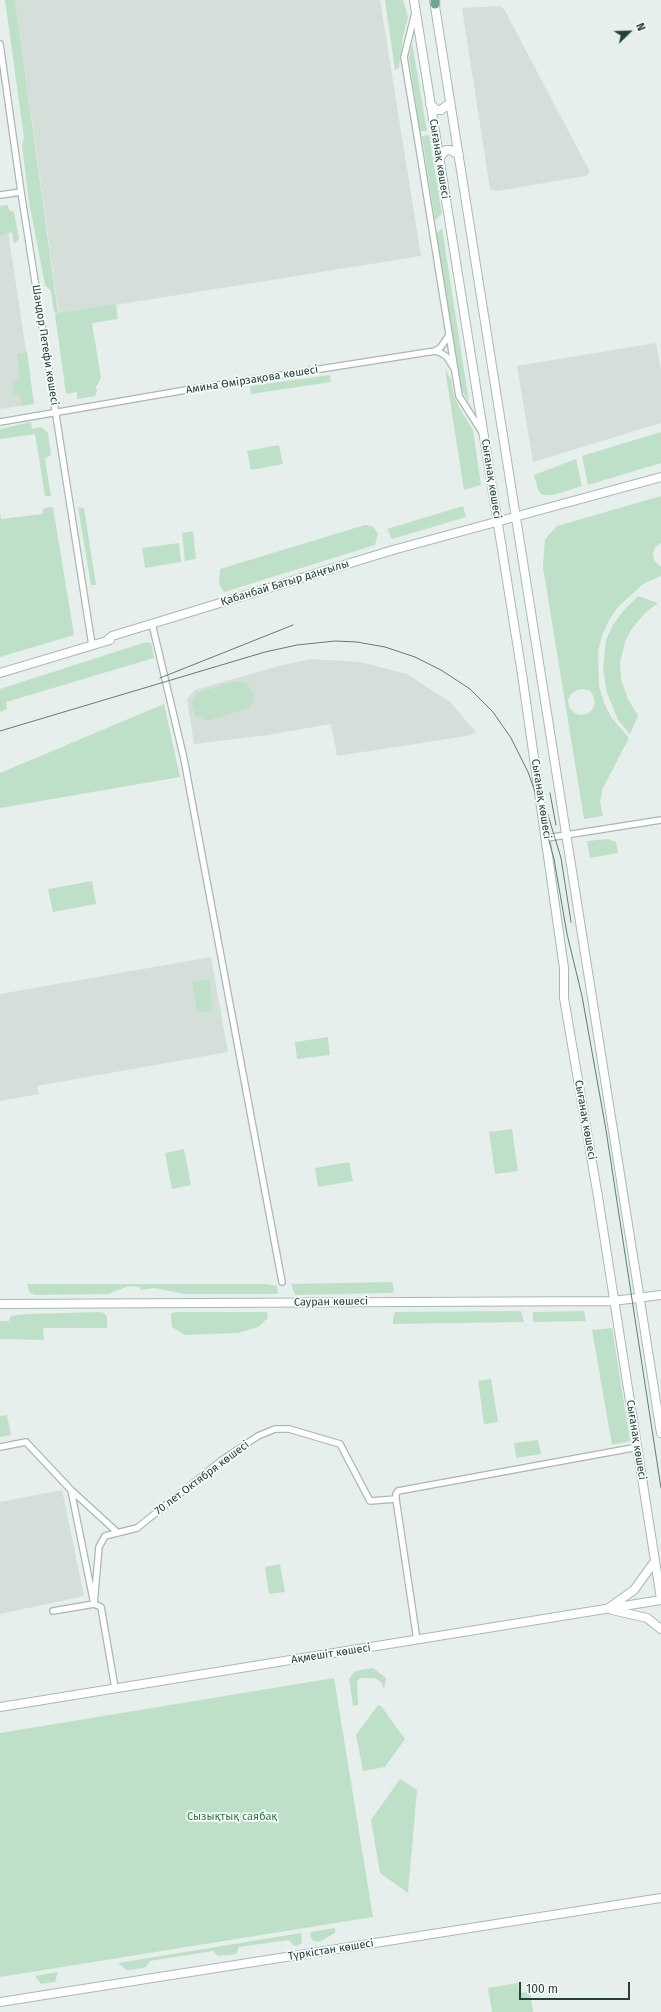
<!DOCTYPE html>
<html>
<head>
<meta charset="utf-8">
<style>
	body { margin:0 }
	#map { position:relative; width:661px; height:2012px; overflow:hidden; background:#e6efeb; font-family:"Fira Sans",sans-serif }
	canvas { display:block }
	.north { position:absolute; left:609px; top:12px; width:40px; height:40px; -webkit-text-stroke:3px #f7fbf9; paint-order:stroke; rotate:67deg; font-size:11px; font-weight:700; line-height:16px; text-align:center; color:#24423a }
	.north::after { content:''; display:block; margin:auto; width:14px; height:18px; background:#24423a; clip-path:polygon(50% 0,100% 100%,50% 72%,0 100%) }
	.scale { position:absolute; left:519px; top:1982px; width:111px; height:18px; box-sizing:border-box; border:2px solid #24423a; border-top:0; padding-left:5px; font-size:12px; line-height:14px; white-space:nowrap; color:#24423a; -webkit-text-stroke:3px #f7fbf9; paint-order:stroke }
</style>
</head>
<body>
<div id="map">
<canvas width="661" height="2012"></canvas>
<div class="north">N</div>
<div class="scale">100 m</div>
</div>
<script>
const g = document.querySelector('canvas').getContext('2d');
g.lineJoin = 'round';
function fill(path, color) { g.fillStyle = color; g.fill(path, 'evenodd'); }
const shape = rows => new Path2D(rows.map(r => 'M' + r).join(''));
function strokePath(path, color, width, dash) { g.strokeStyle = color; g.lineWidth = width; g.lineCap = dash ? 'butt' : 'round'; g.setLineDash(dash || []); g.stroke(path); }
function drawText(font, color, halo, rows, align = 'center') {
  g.font = font + ' "Fira Sans",sans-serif'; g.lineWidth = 3.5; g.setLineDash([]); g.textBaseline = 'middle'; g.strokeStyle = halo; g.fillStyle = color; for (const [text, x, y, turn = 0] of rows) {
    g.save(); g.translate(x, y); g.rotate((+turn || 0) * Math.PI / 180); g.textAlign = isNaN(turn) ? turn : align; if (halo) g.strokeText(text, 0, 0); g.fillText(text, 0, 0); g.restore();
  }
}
fill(shape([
	[15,0,380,0,421,256,59,314],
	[500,6,504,9,590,172,586,176,497,191,490,189,462,8],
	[5,211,34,404,0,409,0,212],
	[656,343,661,370,661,423,533,462,517,366],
	[311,659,360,662,407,674,450,702,476,732,467,736,337,756,331,724,268,735,194,744,187,699,195,690,279,666],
	[211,957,228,1052,37,1086,39,1094,0,1101,0,994],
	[62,1490,84,1596,0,1614,0,1502]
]), '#d4dfda');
fill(shape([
	[5,0,15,0,58,313,116,304,118,319,92,323,101,378,95,389,98,389,95,396,77,399,77,392,66,394,55,315,57,314,54,312,51,291,45,285,29,202,22,145,24,138],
	[385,0,403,0,408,17,403,36,399,68,395,70],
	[412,43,427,131,420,131,409,57],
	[429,135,442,214,435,220,422,136],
	[8,205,9,210,14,212,19,239,14,244,12,232,0,235,0,206],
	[442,228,469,402,461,389,436,234],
	[27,352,34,404,21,406,19,394,13,394,13,382,20,379,17,354],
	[445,369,451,379,454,396,460,409,473,430,481,485,464,490],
	[330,375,331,382,251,394,250,386],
	[31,422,32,429,41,427,48,433,51,455,45,459,51,496,45,496,35,434,0,439,0,429],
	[661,432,661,463,588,485,582,456],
	[279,445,283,464,251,470,247,451],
	[576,459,582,486,553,495,542,495,538,490,534,475],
	[661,496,661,543,655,547,653,554,654,560,661,567,661,576,643,584,618,607,609,620,602,636,598,652,599,686,604,702,611,717,629,738,603,788,600,801,603,816,584,819,543,567,545,539,557,526],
	[583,689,590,691,594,697,595,704,592,710,587,714,580,715,574,713,569,707,568,700,571,694,577,690],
	[463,506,466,517,392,539,387,529],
	[53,507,74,635,0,657,0,513,1,519,42,514,44,508],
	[78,507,84,508,96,585,91,585],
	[365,525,372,526,378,533,375,545,224,592,219,584,220,569],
	[193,531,196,559,185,561,182,533],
	[179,543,181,562,145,568,142,548],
	[638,596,658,603,645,613,631,630,625,642,620,662,621,679,628,699,638,716,630,734,618,720,607,693,603,669,606,640,613,625,624,610],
	[146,642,151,643,154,658,6,702,7,709,0,712,0,689],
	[237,681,247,684,253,692,253,701,249,708,207,721,195,716,191,703,197,693],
	[164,704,180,777,0,808,0,773],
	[608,839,616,842,618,853,590,858,587,841],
	[92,881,96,904,53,912,48,889],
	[209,979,213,1011,197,1013,192,982],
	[328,1037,330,1055,297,1059,295,1042],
	[512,1129,518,1171,495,1174,489,1132],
	[184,1149,191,1185,172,1189,165,1153],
	[349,1162,353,1181,318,1187,315,1168],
	[392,1282,394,1289,393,1293,387,1293,295,1295,291,1284],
	[27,1284,267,1284,277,1286,278,1294,184,1294,155,1288,140,1290,140,1287,129,1286,108,1294,35,1295,30,1293],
	[521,1311,524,1322,393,1324,393,1318,395,1312],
	[584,1311,586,1321,533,1322,533,1312],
	[100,1312,104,1313,107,1317,107,1328,43,1328,44,1340,0,1339,0,1321,9,1321,11,1316,26,1314],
	[176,1312,267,1312,268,1318,258,1327,238,1333,185,1335,172,1327,171,1314],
	[612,1328,630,1441,612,1445,592,1330],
	[491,1379,498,1422,484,1424,478,1381],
	[7,1415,11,1435,0,1437,0,1416],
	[538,1440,541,1454,516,1458,514,1443],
	[280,1564,285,1592,269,1594,265,1567],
	[373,1668,386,1678,384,1690,381,1682,375,1678,360,1678,357,1681,358,1705,353,1706,349,1679,355,1671],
	[334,1678,373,1917,0,1977,0,1733],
	[378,1705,381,1706,405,1739,385,1767,363,1771,356,1735],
	[400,1779,417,1790,408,1893,380,1873,371,1820],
	[335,1928,335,1933,319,1942,314,1941,311,1938,310,1932],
	[301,1933,302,1943,297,1946,293,1945,289,1940,239,1947,236,1954,218,1956,213,1951,150,1961,146,1967,137,1969,126,1970,118,1963],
	[58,1972,55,1982,41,1984,35,1976],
	[518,1983,519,1993,530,1992,533,2012,492,2012,488,1988]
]), '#bfe0c8');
const street = shape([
	[415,13,404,57,417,135,459,396,482,432],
	[0,44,21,192,92,645],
	[0,195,21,192],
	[435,351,441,347,449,335],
	[0,422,186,390,435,351,441,353,447,357,455,370],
	[153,628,184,759,282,1282],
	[547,838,661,820],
	[0,1447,26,1442,71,1490,117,1532],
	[53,1611,94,1604,71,1490],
	[417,1640,396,1499,396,1494,398,1491,638,1447],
	[115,1688,101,1607,94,1604,99,1547,105,1536,137,1528,222,1460,258,1436,275,1429,289,1429,340,1444,370,1501,396,1499]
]);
const secondary = shape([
	[414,0,522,674,564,968,564,998,598,1197,661,1599],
	[434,0,661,1433],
	[430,104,437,110,441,110,450,103],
	[439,158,446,150,450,150,459,155],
	[106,641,112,636,393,550,661,477],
	[0,673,110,640],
	[0,1304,613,1301,661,1295],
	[610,1607,634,1590,655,1561],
	[612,1610,647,1618,661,1629],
	[0,1707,661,1600],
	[0,2002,661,1898]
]);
const primary = shape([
	[435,0,435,4]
]);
strokePath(street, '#a8b8b2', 8);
strokePath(secondary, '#a4bbb3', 10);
strokePath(primary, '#c2cac8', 11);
strokePath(street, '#fff', 5.5);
strokePath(secondary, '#fff', 8);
strokePath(primary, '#6aa596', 9);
strokePath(shape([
	[160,678,293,625],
	[0,731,265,652,297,645,335,641,357,642,385,647,415,657,441,670,470,689,493,712,511,738,528,772,537,797,554,859,567,934,582,996,606,1130,661,1488],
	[550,793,556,825],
	[547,812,561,858,571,922]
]), '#5f7d75', 1);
drawText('11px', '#24423a', '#f7fbf9', [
	["Сығанақ көшесі",439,159,81],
	["Шандор Петефи көшесі",45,345,81],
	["Амина Өмірзақова көшесі",252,380,-9],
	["Сығанақ көшесі",491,479,81],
	["Қабанбай Батыр даңғылы",285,583,-17],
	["Сығанақ көшесі",541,799,81],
	["Сығанақ көшесі",585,1120,80],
	["Сауран көшесі",331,1302,-1],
	["Сығанақ көшесі",636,1440,81],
	["70 лет Октября көшесі",202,1478,-37],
	["Ақмешіт көшесі",331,1654,-9],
	["Түркістан көшесі",331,1950,-9]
]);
drawText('11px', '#2d7a4b', '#f7fbf9', [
	["Сызықтық саябақ",232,1817]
]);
</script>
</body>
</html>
